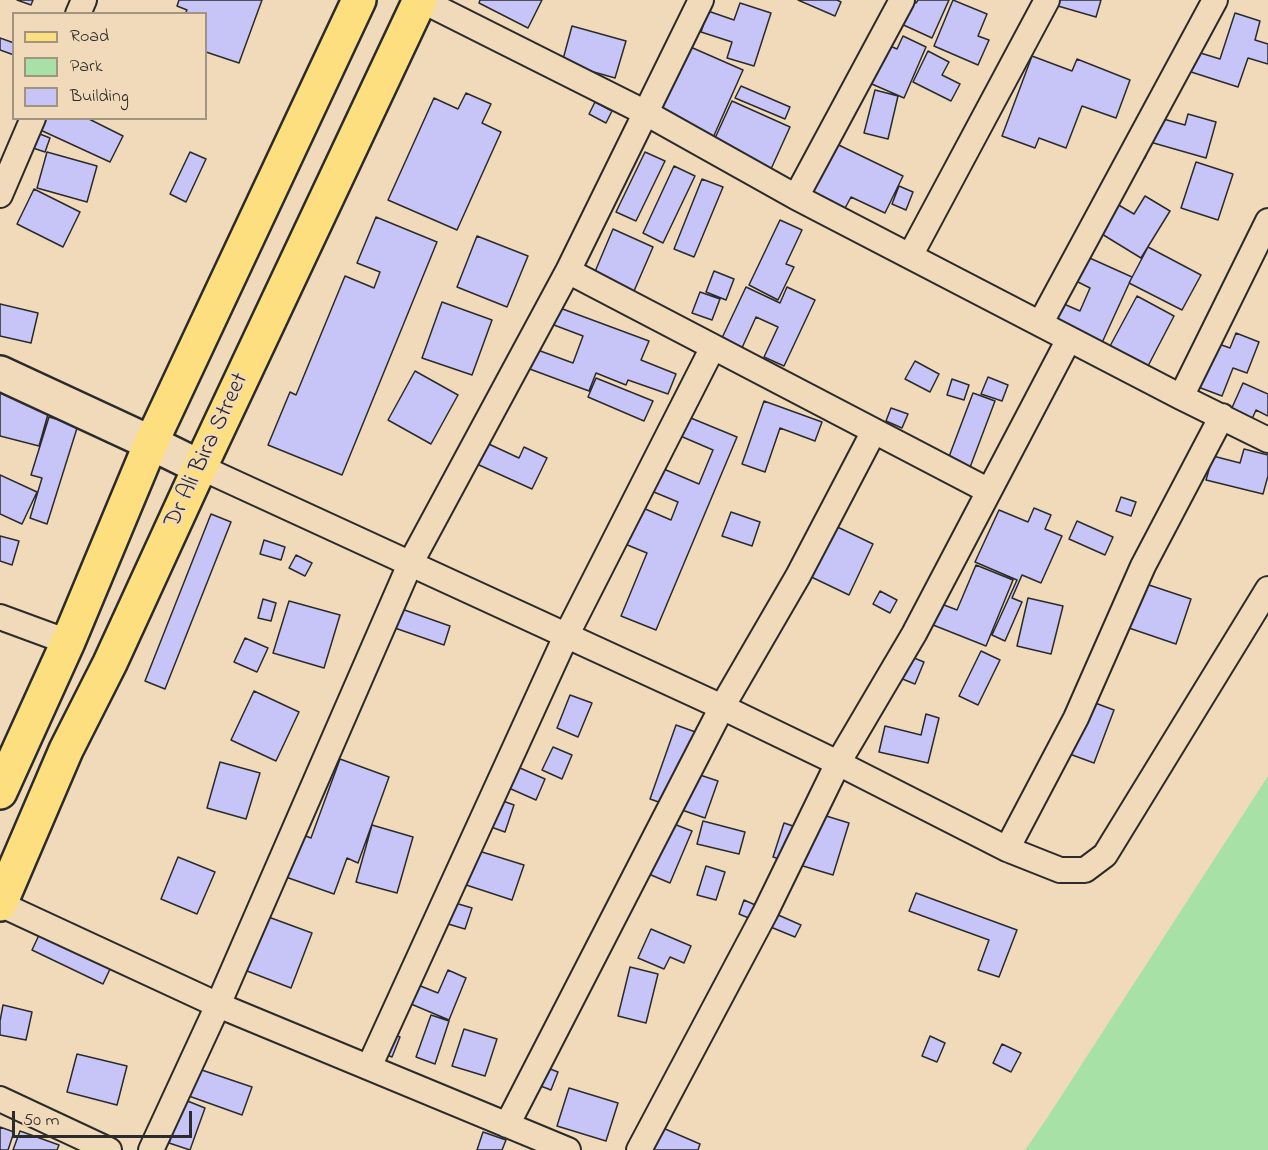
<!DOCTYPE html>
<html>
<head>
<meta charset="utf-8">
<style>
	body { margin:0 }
	#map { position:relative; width:1268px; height:1150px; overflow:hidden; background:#f0dab9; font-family:"Indie Flower",sans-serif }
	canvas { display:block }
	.legend { position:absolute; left:12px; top:12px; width:195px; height:108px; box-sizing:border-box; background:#f0dab9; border:2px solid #a19480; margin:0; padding:8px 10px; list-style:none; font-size:18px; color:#2b2b2b }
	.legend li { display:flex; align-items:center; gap:12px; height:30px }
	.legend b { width:30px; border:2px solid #a19480 }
	.scale { position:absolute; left:12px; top:1111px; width:180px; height:27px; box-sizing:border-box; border:3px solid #2b2b2b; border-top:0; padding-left:8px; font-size:18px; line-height:21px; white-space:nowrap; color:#2b2b2b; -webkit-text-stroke:4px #f0dab9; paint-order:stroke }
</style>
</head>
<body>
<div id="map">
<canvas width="1268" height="1150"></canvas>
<ul class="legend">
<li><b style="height:8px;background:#fddf80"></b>Road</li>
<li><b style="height:16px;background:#a7e1a6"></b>Park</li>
<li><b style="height:16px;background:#c7c5f7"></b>Building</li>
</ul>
<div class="scale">50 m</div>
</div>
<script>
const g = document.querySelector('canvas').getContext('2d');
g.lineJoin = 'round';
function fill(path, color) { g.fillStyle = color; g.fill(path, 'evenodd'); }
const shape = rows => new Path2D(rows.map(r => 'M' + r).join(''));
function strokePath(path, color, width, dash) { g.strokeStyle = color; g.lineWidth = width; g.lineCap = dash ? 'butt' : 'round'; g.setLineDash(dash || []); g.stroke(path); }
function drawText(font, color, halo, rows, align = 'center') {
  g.font = font + ' "Indie Flower",sans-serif'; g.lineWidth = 4.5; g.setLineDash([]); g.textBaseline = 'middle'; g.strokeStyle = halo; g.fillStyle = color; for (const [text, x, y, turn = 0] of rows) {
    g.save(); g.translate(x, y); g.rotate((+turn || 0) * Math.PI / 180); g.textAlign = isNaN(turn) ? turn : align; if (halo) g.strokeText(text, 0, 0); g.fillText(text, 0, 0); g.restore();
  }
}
fill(shape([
	[1268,776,1268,1150,1025,1150,1047,1118]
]), '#a7e1a6');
const building = shape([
	[17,0,33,0,31,5,17,0],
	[179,0,262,0,239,63,206,52,206,14,185,14,187,10,177,6,179,0],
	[480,0,542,0,528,28,479,3,480,0],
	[798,0,837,0,841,2,835,16,798,0],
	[910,0,916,3,918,0,949,0,932,38,886,17,910,0],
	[953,0,987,14,978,36,989,40,978,65,934,46,953,0],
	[1052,0,1101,0,1096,17,1051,4,1052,0],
	[740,3,771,13,754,66,727,58,732,42,701,32,708,11,734,20,740,3],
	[1235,13,1260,21,1255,40,1268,44,1268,64,1248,58,1238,87,1188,71,1194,51,1220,59,1235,13],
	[572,26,626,41,615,78,562,63,572,26],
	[903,36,926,47,904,98,858,78,874,39,897,49,903,36],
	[0,38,14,43,14,55,0,50,0,38],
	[686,45,743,70,708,149,651,123,686,45],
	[928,51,949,62,942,75,960,84,951,101,913,82,928,51],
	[1032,56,1072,71,1077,59,1130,80,1116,118,1082,106,1066,148,1039,138,1035,148,1002,136,1032,56],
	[741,86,790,107,785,119,735,98,741,86],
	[875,90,898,96,888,139,864,133,875,90],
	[466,93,491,104,482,123,501,132,457,230,388,200,434,98,458,109,466,93],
	[732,101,790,127,771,169,736,153,711,147,732,101],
	[595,102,612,111,606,123,589,114,595,102],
	[1188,114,1216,122,1206,158,1150,142,1145,158,1137,156,1149,115,1185,125,1188,114],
	[41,118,87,118,123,136,110,162,36,128,41,118],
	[30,130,50,138,45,152,24,145,30,130],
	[818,135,903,176,885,213,851,197,843,212,793,188,818,135],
	[47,152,97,166,87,202,37,188,47,152],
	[190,152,206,159,186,202,170,194,190,152],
	[645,152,665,161,636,221,616,212,645,152],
	[1196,162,1233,174,1218,220,1181,208,1196,162],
	[674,166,695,176,663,243,643,233,674,166],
	[702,179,723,187,694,257,674,249,702,179],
	[899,186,913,192,906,210,892,204,899,186],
	[34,189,80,212,63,247,17,224,34,189],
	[1145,196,1170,211,1141,258,1092,228,1110,200,1134,214,1145,196],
	[376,217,437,242,342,475,268,445,290,392,296,395,345,276,374,288,380,272,357,263,376,217],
	[780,220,802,230,786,264,794,267,778,300,749,285,780,220],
	[613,229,653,247,634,291,594,274,613,229],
	[477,236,528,256,507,307,457,287,477,236],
	[1148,247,1201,275,1182,310,1129,283,1148,247],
	[1083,255,1132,277,1101,345,1048,322,1057,301,1080,311,1090,288,1072,279,1083,255],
	[714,271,734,279,726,300,706,292,714,271],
	[746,287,780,303,787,287,815,300,784,366,764,357,778,327,756,317,741,350,721,340,746,287],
	[700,292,720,299,712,320,692,313,700,292],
	[1137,296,1174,316,1148,366,1110,346,1137,296],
	[442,302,492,320,472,375,422,358,442,302],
	[0,304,38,313,31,343,0,336,0,304],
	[560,308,649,341,641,360,676,374,668,394,628,380,626,385,596,373,589,391,527,368,535,349,573,363,583,336,554,325,560,308],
	[1236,333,1259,342,1247,373,1233,368,1222,396,1185,382,1202,338,1230,348,1236,333],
	[915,361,939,374,930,392,905,379,915,361],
	[415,371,458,395,431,444,388,420,415,371],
	[988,377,1008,385,1002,401,981,394,988,377],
	[596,378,653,401,644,421,588,397,596,378],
	[952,379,969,385,964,400,947,395,952,379],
	[1243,383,1268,394,1268,416,1256,410,1252,419,1231,410,1243,383],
	[0,393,50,407,39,446,0,436,0,393],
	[973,393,995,401,969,470,947,462,973,393],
	[764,401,822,422,815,441,780,428,765,472,742,464,764,401],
	[891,408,908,414,902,428,886,421,891,408],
	[686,416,737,437,656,630,621,616,647,553,620,542,636,505,671,520,678,502,649,490,659,467,699,484,713,450,678,435,686,416],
	[49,417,78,425,47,524,30,518,42,478,31,475,49,417],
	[478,439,519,458,524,447,547,458,532,489,468,460,478,439],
	[1244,449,1268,455,1268,476,1263,494,1206,480,1213,456,1240,463,1244,449],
	[0,475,37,492,22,524,0,514,0,475],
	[1121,497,1136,502,1131,516,1116,511,1121,497],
	[1034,508,1051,515,1045,529,1062,536,1041,583,1022,575,1012,598,1022,602,1005,641,992,635,1017,580,975,562,999,510,1028,522,1034,508],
	[731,512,760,522,752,546,722,536,731,512],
	[211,514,231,522,165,689,145,681,211,514],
	[1077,521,1113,537,1105,555,1069,539,1077,521],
	[827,522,873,544,849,595,803,573,827,522],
	[0,536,19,541,12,565,0,561,0,536],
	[264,540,285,547,281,560,260,554,264,540],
	[296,555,312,563,305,576,289,568,296,555],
	[976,565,1013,580,986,646,918,619,926,598,957,610,976,565],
	[1134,580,1191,599,1176,644,1126,627,1134,580],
	[880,591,897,600,890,613,873,604,880,591],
	[1028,598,1063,606,1051,654,1017,646,1028,598],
	[263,599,276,603,271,621,258,618,263,599],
	[289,601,340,615,324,668,273,653,289,601],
	[396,607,450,626,444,645,389,626,396,607],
	[245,638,268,648,257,672,234,662,245,638],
	[981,651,1000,660,978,705,959,696,981,651],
	[899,652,924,662,915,684,890,674,899,652],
	[254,691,299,712,276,761,231,740,254,691],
	[570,695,592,703,578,737,557,728,570,695],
	[1087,700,1114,710,1094,763,1056,749,1087,700],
	[926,714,939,718,928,763,879,752,885,726,921,735,926,714],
	[676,725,701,734,688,771,718,781,705,818,650,799,676,725],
	[553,747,572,755,562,779,542,770,553,747],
	[340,759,389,777,358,863,347,858,334,894,283,876,298,833,311,838,340,759],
	[220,762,260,773,246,819,207,808,220,762],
	[511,764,545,779,536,800,502,785,511,764],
	[489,796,514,805,505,832,480,823,489,796],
	[810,811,849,823,833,875,773,857,784,823,805,830,810,811],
	[666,821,692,831,670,883,644,872,666,821],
	[703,821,745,832,739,854,697,844,703,821],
	[372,825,413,837,397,893,356,882,372,825],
	[466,847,524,865,512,900,454,881,466,847],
	[178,857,215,872,197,914,161,899,178,857],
	[706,866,725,872,716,900,697,895,706,866],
	[916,893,1017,930,999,977,978,970,989,940,909,911,916,893],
	[445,900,472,908,465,929,438,921,445,900],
	[744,900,801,925,795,937,739,914,744,900],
	[263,915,312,933,291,988,242,969,263,915],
	[48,916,119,950,103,984,32,950,48,916],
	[651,929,691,946,684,963,670,957,664,969,638,958,651,929],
	[630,967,658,974,646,1023,618,1016,630,967],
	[448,970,466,978,449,1020,411,1004,418,985,438,993,448,970],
	[3,1005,32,1012,26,1040,0,1035,0,1021,3,1005],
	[431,1015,449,1021,435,1064,416,1057,431,1015],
	[464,1029,497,1039,485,1076,452,1066,464,1029],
	[384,1031,400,1037,392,1057,377,1051,384,1031],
	[930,1036,945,1043,937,1062,922,1056,930,1036],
	[1002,1044,1021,1053,1011,1072,993,1063,1002,1044],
	[77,1054,127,1066,117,1105,67,1092,77,1054],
	[527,1060,558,1072,551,1090,520,1078,527,1060],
	[181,1063,252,1087,242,1115,172,1090,181,1063],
	[569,1088,618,1103,606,1141,557,1126,569,1088],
	[185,1100,205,1108,190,1150,169,1143,185,1100],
	[649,1122,700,1144,698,1150,645,1150,649,1122],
	[0,1127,14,1132,8,1150,0,1150,0,1127],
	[20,1131,59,1145,57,1150,13,1150,20,1131],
	[483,1132,506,1140,502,1150,477,1150,483,1132]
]);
fill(building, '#c7c5f7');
strokePath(building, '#2b2b2b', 1.5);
const street = shape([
	[421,0,646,113,796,197,1181,397,1268,440],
	[78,14,84,0],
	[0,195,33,118],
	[796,197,902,0],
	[910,256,1047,0],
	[568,271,989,491],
	[1040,324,1215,0],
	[1181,397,1268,221],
	[200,467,722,707,838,763,1007,849,1060,870,1085,870,1105,855,1268,589],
	[0,617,68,642],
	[1007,849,1076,718,1143,566,1222,416],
	[0,904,218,1005,568,1150],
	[369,1067,566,636,713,347],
	[0,1099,109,1150],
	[507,1125,722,707,798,576,874,431],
	[151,1150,218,1005,410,564,568,271,701,0],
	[639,1150,765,913,838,763,914,634,1069,339]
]);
const secondary = shape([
	[0,373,151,443,200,467]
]);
const primary = shape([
	[0,792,68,642,151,443,359,0],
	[0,904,66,750,110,663,200,467,420,0]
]);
strokePath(street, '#2b2b2b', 28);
strokePath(secondary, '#2b2b2b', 38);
strokePath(primary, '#2b2b2b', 38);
strokePath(street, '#f0dab9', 24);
strokePath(secondary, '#f0dab9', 33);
strokePath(primary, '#fddf80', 33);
drawText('24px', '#2b2b2b', '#f0dab9', [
	["Dr Ali Bira Street",208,451,-65]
]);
</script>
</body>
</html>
